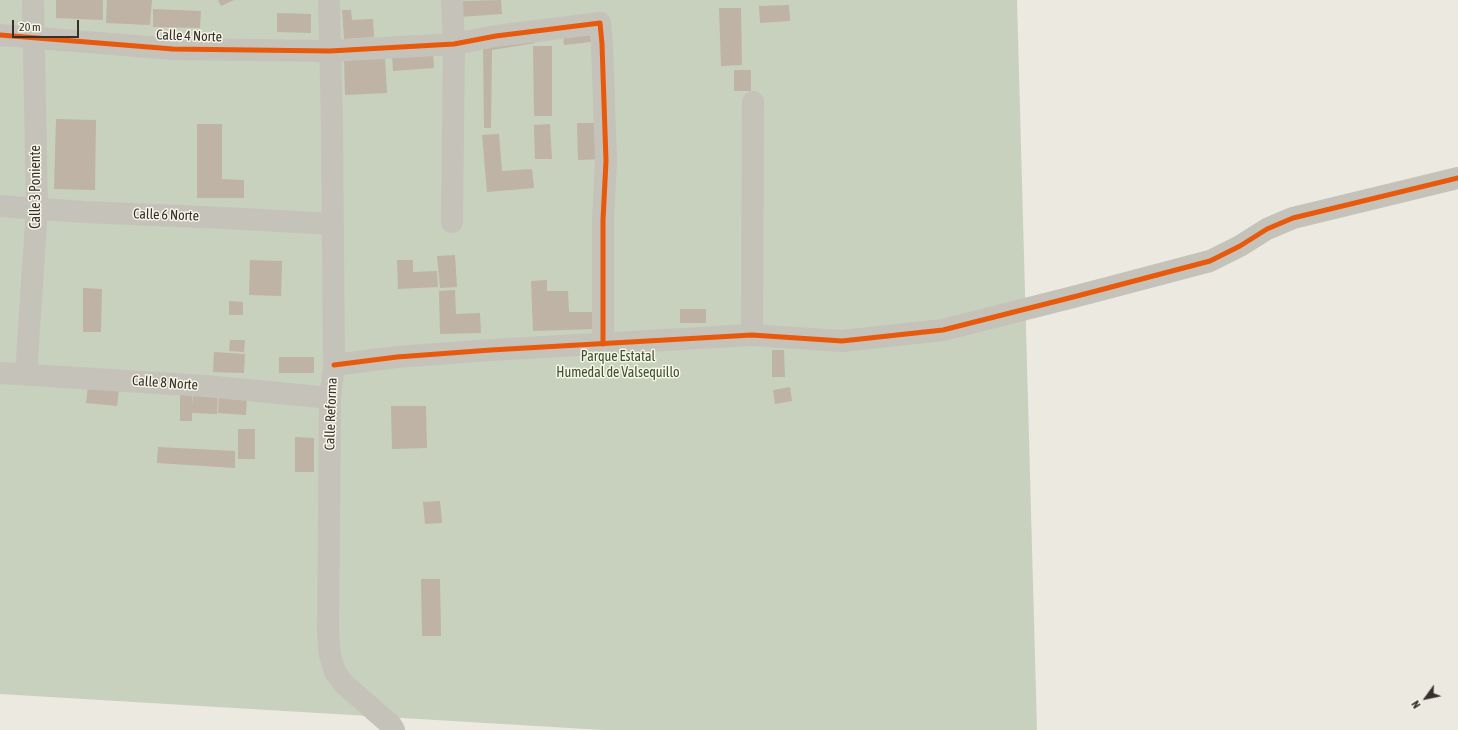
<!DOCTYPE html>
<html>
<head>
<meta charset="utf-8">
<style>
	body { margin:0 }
	#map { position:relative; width:1458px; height:730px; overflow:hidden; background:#ece9e1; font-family:"Asap Condensed",sans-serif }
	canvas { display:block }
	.north { position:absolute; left:1406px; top:678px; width:40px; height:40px; -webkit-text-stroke:3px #f8f5e9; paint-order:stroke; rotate:237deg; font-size:11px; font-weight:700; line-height:16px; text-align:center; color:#353029 }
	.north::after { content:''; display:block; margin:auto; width:14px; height:18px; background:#353029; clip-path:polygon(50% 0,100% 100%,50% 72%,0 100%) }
	.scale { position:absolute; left:12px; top:20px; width:67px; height:18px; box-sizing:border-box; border:2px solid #353029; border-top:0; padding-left:5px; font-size:12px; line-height:14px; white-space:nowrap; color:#353029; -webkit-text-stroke:3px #f8f5e9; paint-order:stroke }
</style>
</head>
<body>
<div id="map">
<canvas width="1458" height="730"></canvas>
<div class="north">N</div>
<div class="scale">20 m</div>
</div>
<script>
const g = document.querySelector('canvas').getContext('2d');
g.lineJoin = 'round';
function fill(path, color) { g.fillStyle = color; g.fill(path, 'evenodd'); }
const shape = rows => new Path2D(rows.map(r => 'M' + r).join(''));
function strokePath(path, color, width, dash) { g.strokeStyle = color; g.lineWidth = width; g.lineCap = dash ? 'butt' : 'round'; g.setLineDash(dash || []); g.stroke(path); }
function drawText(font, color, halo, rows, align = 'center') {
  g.font = font + ' "Asap Condensed",sans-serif'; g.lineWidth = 3; g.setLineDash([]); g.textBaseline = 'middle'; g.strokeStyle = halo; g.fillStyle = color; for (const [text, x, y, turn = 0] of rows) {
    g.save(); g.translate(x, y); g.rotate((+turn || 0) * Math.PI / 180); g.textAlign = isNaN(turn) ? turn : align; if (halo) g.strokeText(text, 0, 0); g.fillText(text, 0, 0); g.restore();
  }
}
fill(shape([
	[0,0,1017,0,1037,730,603,730,0,694]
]), '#c8d1bd');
fill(shape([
	[56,0,103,0,103,20,56,18],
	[107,0,152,0,150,25,106,23],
	[218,0,234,0,221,6],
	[501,0,502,14,460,17,459,1],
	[789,5,790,21,760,23,759,6],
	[719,8,741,8,742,65,721,66],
	[153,9,201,11,200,28,153,27],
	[342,10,351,10,352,20,373,19,374,37,344,39],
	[277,13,311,14,311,33,277,32],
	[590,32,591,42,564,45,563,35],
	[535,34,535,43,492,50,491,128,484,128,483,42],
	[533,46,552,46,552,116,534,116],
	[433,53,434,68,393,71,392,56],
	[385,57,387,93,345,95,344,59],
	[734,70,751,70,751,91,734,91],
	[56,119,96,120,95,190,54,189],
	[577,123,604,123,605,159,578,160],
	[197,124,222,124,222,179,244,180,244,198,197,198],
	[550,124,552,159,535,159,534,125],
	[499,134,502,171,532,169,534,188,487,192,482,135],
	[455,255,457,287,440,288,437,256],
	[250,260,282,261,281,296,249,295],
	[397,260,413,260,413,272,437,271,438,287,398,289],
	[547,280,547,291,568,291,569,312,594,312,595,329,533,331,531,281],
	[83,288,102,289,101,332,83,332],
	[455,290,456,314,480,313,481,333,440,334,439,291],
	[229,301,243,302,243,315,229,315],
	[680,309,706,309,706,323,680,323],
	[230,340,245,340,244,352,229,351],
	[772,350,784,350,785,377,772,377],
	[214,352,245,354,244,373,213,372],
	[279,357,314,357,314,373,279,373],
	[88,386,119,389,117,406,86,403],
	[790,387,792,401,775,404,773,390],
	[180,391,192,391,192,407,193,392,218,393,217,414,192,413,192,421,180,421],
	[219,395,247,396,246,415,218,413],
	[391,406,426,406,427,448,392,449],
	[238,429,255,429,255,459,238,459],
	[295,437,314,438,314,472,295,472],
	[158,447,235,451,235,468,157,463],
	[440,501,442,523,425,524,423,502],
	[421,579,440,579,441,636,422,636]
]), '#beb3a4');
strokePath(shape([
	[329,0,332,127,334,365,330,398,328,634,330,655,335,672,344,684,391,725,394,730],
	[0,35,173,49,330,51,454,44,496,36,600,23,602,44,606,161,603,220,603,344],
	[0,206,84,212,225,218,333,224],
	[452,222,454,44,452,0],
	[752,335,753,102],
	[334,365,397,357,491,350,752,335,842,341,943,330,1081,295,1210,261,1240,246,1267,229,1293,218,1458,178],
	[0,373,206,386,330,398],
	[26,374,37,208,33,0]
]), '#c5c2ba', 22);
strokePath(shape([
	[0,35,173,49,330,51,454,44,496,36,600,23,602,44,606,161,603,220,603,344],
	[334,365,397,357,491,350,752,335,842,341,943,330,1081,295,1210,261,1240,246,1267,229,1293,218,1458,178]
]), '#e8590c', 5);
drawText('14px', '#353029', '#f8f5e9', [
	["Calle 4 Norte",189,36,2],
	["Calle 3 Poniente",36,187,-90],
	["Calle 6 Norte",166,215,2],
	["Calle 8 Norte",165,383,4],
	["Calle Reforma",331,414,-88]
]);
drawText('14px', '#3b512f', '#f8f5e9', [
	["Parque Estatal",618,357],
	["Humedal de Valsequillo",618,373]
]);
</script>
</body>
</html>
